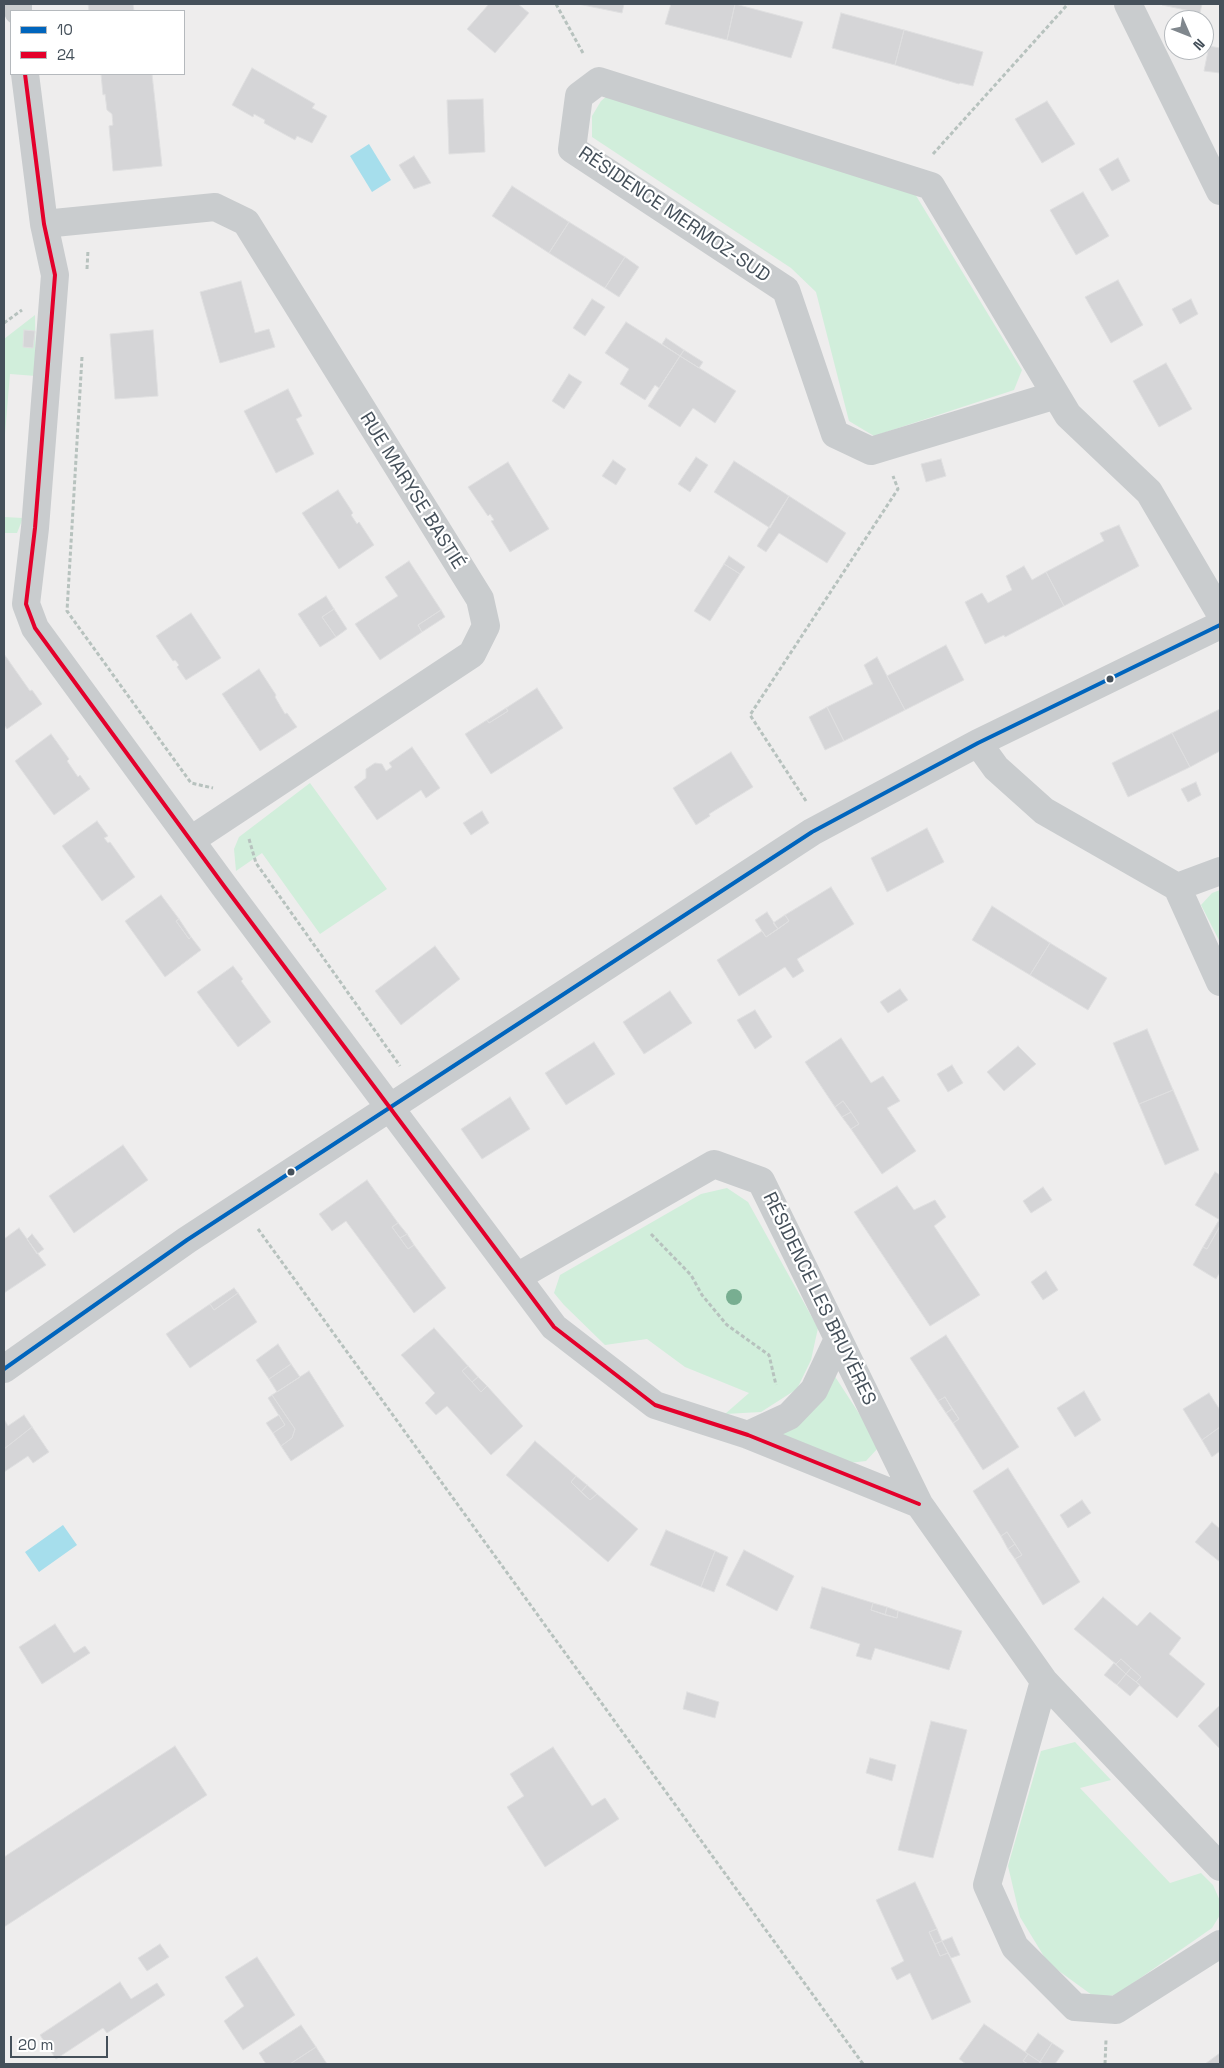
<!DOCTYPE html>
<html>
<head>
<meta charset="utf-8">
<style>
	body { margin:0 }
	#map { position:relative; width:1224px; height:2068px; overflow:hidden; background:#eeeded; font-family:"Space Grotesk",sans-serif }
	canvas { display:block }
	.frame { position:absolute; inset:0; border:5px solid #45505a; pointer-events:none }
	.legend { position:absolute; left:10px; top:10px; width:175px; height:65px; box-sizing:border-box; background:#fff; border:1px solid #b5b9bd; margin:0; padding:6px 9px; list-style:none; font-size:15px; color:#45505a }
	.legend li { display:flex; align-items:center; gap:10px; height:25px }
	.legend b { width:25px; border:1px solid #b5b9bd }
	.north { position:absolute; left:1164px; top:10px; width:50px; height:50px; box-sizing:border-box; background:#fff; border:1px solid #b5b9bd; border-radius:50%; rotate:134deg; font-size:14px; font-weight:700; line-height:20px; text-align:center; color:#45505a }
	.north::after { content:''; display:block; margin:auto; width:18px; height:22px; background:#80878d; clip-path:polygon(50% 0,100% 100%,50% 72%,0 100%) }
	.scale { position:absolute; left:10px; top:2036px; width:98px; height:22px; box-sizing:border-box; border:2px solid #45505a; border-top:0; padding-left:6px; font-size:15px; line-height:18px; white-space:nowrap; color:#45505a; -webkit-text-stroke:4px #fff; paint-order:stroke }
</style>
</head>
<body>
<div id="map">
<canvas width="1224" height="2068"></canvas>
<div class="frame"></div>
<ul class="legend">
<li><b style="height:6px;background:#0065bd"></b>10</li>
<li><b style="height:6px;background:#e4002b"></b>24</li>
</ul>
<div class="north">N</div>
<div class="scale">20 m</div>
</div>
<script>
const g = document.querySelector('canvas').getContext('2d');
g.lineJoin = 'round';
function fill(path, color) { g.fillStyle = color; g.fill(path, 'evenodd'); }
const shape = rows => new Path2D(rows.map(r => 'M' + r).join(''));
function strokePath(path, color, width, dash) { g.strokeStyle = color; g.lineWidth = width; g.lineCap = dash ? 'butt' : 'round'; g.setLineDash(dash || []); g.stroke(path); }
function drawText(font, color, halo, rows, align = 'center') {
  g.font = font + ' "Space Grotesk",sans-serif'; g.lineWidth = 4.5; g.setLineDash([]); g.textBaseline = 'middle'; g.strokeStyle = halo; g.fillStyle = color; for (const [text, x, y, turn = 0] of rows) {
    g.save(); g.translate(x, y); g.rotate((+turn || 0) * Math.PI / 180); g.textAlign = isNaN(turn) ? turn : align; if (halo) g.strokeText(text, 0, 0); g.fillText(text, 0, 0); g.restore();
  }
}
fill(shape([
	[607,96,915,194,1022,370,1014,390,874,436,849,421,816,292,791,268,592,137,592,116,601,101],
	[35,315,36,376,10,374,4,446,4,339],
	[4,517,23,518,17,533,4,533],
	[310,783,387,889,320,934,262,853,236,871,234,849,239,837],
	[1220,890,1220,942,1201,905,1212,893],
	[727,1188,748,1202,818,1328,811,1360,797,1389,761,1412,725,1414,749,1393,685,1367,647,1339,605,1345,564,1305,554,1293,560,1275,701,1194],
	[834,1375,862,1418,878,1448,866,1461,849,1463,781,1434],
	[1075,1742,1111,1780,1080,1788,1170,1883,1201,1873,1213,1885,1220,1901,1220,1915,1212,1928,1116,1995,1096,1998,1048,1963,1020,1917,1008,1866,1041,1751]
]), '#d1eedb');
fill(shape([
	[369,144,391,180,372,192,350,156],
	[63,1525,77,1545,39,1572,25,1552]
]), '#a6deec');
const building = shape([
	[88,4,133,4,134,11,89,11,88,4],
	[489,4,518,4,529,13,495,53,467,29,489,4],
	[578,4,624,4,622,13,578,4],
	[671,4,735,4,727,40,665,24,671,4],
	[735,4,803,22,791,58,727,40,735,4],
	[1163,4,1202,4,1200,13,1162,5,1163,4],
	[841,13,904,30,895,65,832,48,841,13],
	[904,30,983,52,973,86,960,83,959,84,895,65,904,30],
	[1209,46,1220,48,1220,73,1204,71,1209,46],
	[252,68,315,104,312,108,327,116,312,143,297,136,295,140,264,123,265,120,254,114,253,117,232,105,252,68],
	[101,74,152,74,162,166,113,171,109,126,113,125,112,114,107,110,105,94,103,95,101,74],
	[483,99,485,152,449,154,447,100,483,99],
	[1047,101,1075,144,1042,163,1015,119,1047,101],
	[414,156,431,183,414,189,399,165,414,156],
	[1118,158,1130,181,1112,191,1099,169,1118,158],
	[512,186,569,222,549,253,492,216,512,186],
	[1083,192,1109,236,1076,255,1050,210,1083,192],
	[569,222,625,257,605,288,549,253,569,222],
	[625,257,639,267,619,297,605,288,625,257],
	[1118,280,1143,325,1111,343,1085,297,1118,280],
	[241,281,255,333,269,329,275,347,220,363,200,292,241,281],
	[592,299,605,307,585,336,573,328,592,299],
	[1191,299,1198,314,1180,324,1172,309,1191,299],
	[626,322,680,356,659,388,655,385,645,400,620,384,629,369,605,353,626,322],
	[24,330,35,331,33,348,23,347,24,330],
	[153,330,158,396,115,399,110,334,153,330],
	[666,338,684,350,680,356,662,344,666,338],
	[684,350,703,362,699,368,680,356,684,350],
	[680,356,736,391,715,423,693,408,680,427,648,406,680,356],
	[1166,363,1192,409,1159,427,1133,381,1166,363],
	[569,374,582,382,564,409,552,401,569,374],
	[288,389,302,416,296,419,314,454,276,473,244,411,288,389],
	[696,457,708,465,690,492,678,484,696,457],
	[941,459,946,476,926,482,921,464,941,459],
	[613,460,626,469,616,485,602,476,613,460],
	[734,461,789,496,770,528,714,492,734,461],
	[508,462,549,529,510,552,491,521,494,520,490,514,488,516,468,487,508,462],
	[338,490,353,513,351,515,357,524,359,522,374,545,339,569,302,513,338,490],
	[789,496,846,533,827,563,779,533,766,552,757,546,789,496],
	[1119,525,1139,566,1064,606,1046,572,1104,541,1100,533,1119,525],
	[729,556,745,567,740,574,724,564,729,556],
	[409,561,441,610,418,625,422,632,380,660,355,624,398,596,385,577,409,561],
	[724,564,740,574,710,621,694,611,724,564],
	[1024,566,1032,580,1046,572,1064,606,1005,637,1004,635,985,644,965,602,982,593,988,603,1012,590,1006,576,1024,566],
	[326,596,334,609,322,617,336,637,320,647,298,614,326,596],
	[334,609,347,629,336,637,322,617,334,609],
	[441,610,445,617,422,632,418,625,441,610],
	[191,613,221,658,186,680,177,667,179,665,175,660,173,661,156,636,191,613],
	[946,645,964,680,905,710,887,676,946,645],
	[4,654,30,691,32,690,42,704,7,729,4,725,4,654],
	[877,657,905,710,844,741,827,707,873,684,864,665,877,657],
	[259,669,276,695,275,697,285,714,287,713,297,727,260,751,222,694,259,669],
	[537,688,563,728,491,774,465,734,487,720,489,723,508,711,506,708,537,688],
	[827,707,844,741,825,750,809,717,827,707],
	[506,708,508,711,489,723,487,720,506,708],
	[1220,709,1220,751,1190,767,1172,733,1220,709],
	[1172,733,1190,767,1128,797,1112,763,1172,733],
	[51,734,69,759,67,761,78,777,80,775,90,789,54,815,15,761,51,734],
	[412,747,440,788,426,798,421,790,377,820,354,787,366,778,366,769,375,763,382,764,386,771,392,767,389,763,412,747],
	[731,752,753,787,709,814,710,816,696,825,673,788,731,752],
	[1196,782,1201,795,1188,802,1181,789,1196,782],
	[482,811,489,823,471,835,463,823,482,811],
	[97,821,108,836,104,838,108,843,110,842,135,877,102,901,62,846,97,821],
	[927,828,944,862,887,892,871,858,927,828],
	[831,887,854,924,797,959,804,971,793,978,785,967,739,996,717,960,762,931,766,937,789,921,785,915,831,887],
	[161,895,179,919,176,921,189,939,191,937,201,950,165,977,125,921,161,895],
	[992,906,1050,943,1030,975,972,940,992,906],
	[767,912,778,929,766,937,755,920,767,912],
	[785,915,789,921,778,929,773,923,785,915],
	[179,919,191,937,189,939,176,921,179,919],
	[1050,943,1107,978,1088,1010,1030,975,1050,943],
	[435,946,460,979,401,1025,375,991,435,946],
	[233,966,243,979,241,981,271,1022,238,1047,197,992,233,966],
	[900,989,908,1000,888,1013,880,1002,900,989],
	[670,991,692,1023,644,1054,623,1022,670,991],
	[755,1010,772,1037,755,1049,737,1020,755,1010],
	[1147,1029,1173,1090,1139,1104,1113,1043,1147,1029],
	[841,1038,871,1083,883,1076,900,1101,887,1108,916,1151,882,1174,851,1129,859,1124,851,1112,843,1101,835,1107,805,1062,841,1038],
	[594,1042,615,1074,566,1105,545,1073,594,1042],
	[1018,1046,1036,1064,1004,1091,987,1072,1018,1046],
	[952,1065,963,1083,948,1092,937,1074,952,1065],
	[1173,1090,1199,1150,1165,1165,1139,1104,1173,1090],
	[510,1097,530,1129,482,1159,461,1129,510,1097],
	[843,1101,851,1112,842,1117,835,1107,843,1101],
	[851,1112,859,1124,851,1129,842,1117,851,1112],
	[123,1145,148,1180,74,1233,49,1196,123,1145],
	[1215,1172,1220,1175,1220,1220,1195,1205,1215,1172],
	[367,1180,398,1223,392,1227,408,1249,414,1245,446,1288,414,1313,346,1221,332,1231,319,1214,367,1180],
	[897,1186,914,1210,935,1200,946,1217,934,1226,980,1295,930,1326,854,1212,897,1186],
	[1043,1187,1052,1200,1031,1213,1023,1201,1043,1187],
	[1219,1220,1220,1226,1207,1249,1203,1247,1219,1220],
	[398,1223,407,1234,400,1238,392,1227,398,1223],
	[1220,1226,1220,1272,1216,1279,1193,1265,1203,1247,1207,1249,1220,1226],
	[19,1228,46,1265,4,1293,4,1239,19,1228],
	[32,1234,44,1249,37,1254,27,1239,32,1234],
	[407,1234,414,1245,408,1249,400,1238,407,1234],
	[1046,1271,1058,1290,1043,1300,1031,1282,1046,1271],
	[234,1288,238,1293,214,1310,210,1304,234,1288],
	[238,1293,257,1322,190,1368,166,1334,210,1304,214,1310,238,1293],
	[434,1328,468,1366,462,1371,481,1392,487,1386,523,1426,491,1455,447,1406,436,1415,425,1403,435,1393,401,1355,434,1328],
	[946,1335,1019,1447,983,1470,953,1423,959,1419,945,1397,938,1401,910,1358,946,1335],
	[278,1344,291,1364,269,1379,256,1360,278,1344],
	[291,1364,300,1377,277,1392,269,1379,291,1364],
	[468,1366,478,1377,472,1382,462,1371,468,1366],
	[309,1371,344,1426,291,1461,281,1446,292,1438,295,1429,272,1395,309,1371],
	[478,1377,487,1386,481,1392,472,1382,478,1377],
	[1084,1391,1101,1420,1075,1437,1057,1408,1084,1391],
	[1209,1393,1220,1410,1220,1427,1202,1440,1183,1409,1209,1393],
	[272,1395,295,1429,292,1438,281,1446,273,1433,285,1425,268,1398,272,1395],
	[945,1397,952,1409,946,1413,938,1401,945,1397],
	[952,1409,959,1419,953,1423,946,1413,952,1409],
	[24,1415,32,1427,4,1449,4,1419,8,1426,24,1415],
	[279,1415,285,1425,273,1433,266,1423,279,1415],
	[32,1427,49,1452,33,1463,28,1456,4,1472,4,1449,32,1427],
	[1220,1427,1220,1451,1212,1457,1202,1440,1220,1427],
	[535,1441,576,1476,571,1482,590,1500,597,1494,638,1529,608,1562,506,1475,535,1441],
	[1008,1468,1080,1582,1043,1605,1015,1559,1022,1555,1007,1532,1001,1536,973,1491,1008,1468],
	[576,1476,587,1485,581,1492,571,1482,576,1476],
	[587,1485,597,1494,590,1500,581,1492,587,1485],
	[1082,1500,1091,1513,1068,1528,1060,1515,1082,1500],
	[1212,1522,1220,1529,1220,1562,1195,1542,1212,1522],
	[666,1530,715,1551,701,1587,650,1565,666,1530],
	[1007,1532,1015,1544,1008,1549,1001,1536,1007,1532],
	[1015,1544,1022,1555,1015,1559,1008,1549,1015,1544],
	[744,1550,794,1576,777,1611,726,1585,744,1550],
	[715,1551,728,1557,714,1592,701,1587,715,1551],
	[822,1587,873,1603,871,1610,897,1618,898,1611,962,1631,949,1670,875,1648,871,1660,856,1656,860,1644,810,1628,822,1587],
	[1103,1597,1137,1626,1150,1612,1181,1638,1169,1654,1205,1684,1177,1718,1136,1682,1141,1677,1121,1659,1116,1664,1074,1629,1103,1597],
	[873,1603,887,1607,885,1615,871,1610,873,1603],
	[887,1607,898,1611,897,1618,885,1615,887,1607],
	[55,1624,74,1653,85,1646,90,1653,42,1684,19,1647,55,1624],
	[1121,1659,1131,1668,1126,1674,1116,1664,1121,1659],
	[1114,1663,1126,1674,1117,1685,1104,1675,1114,1663],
	[1131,1668,1141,1677,1136,1682,1126,1674,1131,1668],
	[1126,1674,1140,1685,1130,1696,1117,1685,1126,1674],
	[687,1692,719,1702,715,1718,683,1709,687,1692],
	[1220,1705,1220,1749,1198,1726,1220,1705],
	[931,1721,967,1730,933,1858,898,1850,931,1721],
	[175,1746,207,1795,4,1927,4,1857,175,1746],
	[553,1747,592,1806,605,1798,619,1819,545,1867,507,1807,524,1796,510,1774,553,1747],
	[870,1758,896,1765,892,1781,866,1773,870,1758],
	[915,1882,937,1929,929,1932,940,1956,948,1953,971,2002,932,2020,910,1973,897,1980,891,1968,904,1961,876,1900,915,1882],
	[937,1929,942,1941,935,1944,929,1932,937,1929],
	[952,1937,960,1955,951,1958,942,1941,952,1937],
	[942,1941,948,1953,940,1956,935,1944,942,1941],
	[160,1944,169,1957,147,1971,138,1958,160,1944],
	[257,1957,295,2015,243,2050,224,2021,244,2006,225,1977,257,1957],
	[120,1982,131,1999,157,1983,165,1995,107,2033,103,2028,56,2059,40,2035,120,1982],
	[984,2024,1028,2054,1023,2061,1028,2064,966,2064,959,2059,984,2024],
	[301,2025,316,2047,290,2064,266,2064,259,2053,301,2025],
	[1038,2033,1052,2043,1040,2062,1025,2052,1038,2033],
	[1052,2043,1064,2051,1055,2064,1044,2064,1040,2062,1052,2043],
	[316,2047,327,2064,290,2064,316,2047],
	[1220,2053,1220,2064,1205,2064,1220,2053],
	[1028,2054,1040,2062,1038,2064,1028,2064,1023,2061,1028,2054]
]);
fill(building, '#d5d5d7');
strokePath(building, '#dfdfe0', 1);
strokePath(shape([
	[556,4,584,55],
	[933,154,1068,4],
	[87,269,88,250],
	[4,323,22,310],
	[82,357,67,611,191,783,213,788],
	[806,801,750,715,898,489,893,476],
	[249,839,256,863,400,1066],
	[258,1229,863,2064],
	[651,1234,691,1275,702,1295,727,1325,769,1355,776,1385],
	[1105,2064,1106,2040]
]), '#b7c2be', 3, [4, 2.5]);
strokePath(shape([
	[18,4,18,11],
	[1128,4,1220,191],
	[25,74,44,224,55,275,35,528,26,604,35,628,224,886,554,1327,655,1405,748,1435,919,1504],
	[44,224,215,207,246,222,480,599,486,626,472,654,191,840],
	[1056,395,871,451,835,434,786,290,572,149,579,96,599,81,931,186,1056,395,1068,415,1149,492,1220,613],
	[978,743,996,768,1044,811,1177,887,1220,982],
	[1177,887,1220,871],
	[517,1277,714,1164,761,1181,919,1504,1044,1681,1220,1867],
	[4,1369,187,1240,812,832,978,743,1220,625],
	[748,1435,789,1416,814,1390,838,1339],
	[1044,1681,987,1885,1015,1947,1075,2007,1116,2010,1220,1944]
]), '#c9ccce', 28);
strokePath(shape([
	[4,1369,187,1240,812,832,978,743,1220,625]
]), '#0065bd', 4);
strokePath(shape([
	[25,74,44,224,55,275,35,528,26,604,35,628,224,886,554,1327,655,1405,748,1435,919,1504]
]), '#e4002b', 4);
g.fillStyle = '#78ae91';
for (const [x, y] of [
	[734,1297]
]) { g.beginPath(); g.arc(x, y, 8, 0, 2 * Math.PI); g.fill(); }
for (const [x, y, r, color] of [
	[1110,679,4.5,"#45505a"],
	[291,1172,4.5,"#45505a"]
]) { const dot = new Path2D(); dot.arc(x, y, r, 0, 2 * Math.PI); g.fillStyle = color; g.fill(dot); strokePath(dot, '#fff', 2); }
drawText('19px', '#45505a', '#fff', [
	["RÉSIDENCE MERMOZ-SUD",674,215,34],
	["RUE MARYSE BASTIÉ",412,491,58],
	["RÉSIDENCE LES BRUYÈRES",819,1299,64]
]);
</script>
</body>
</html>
